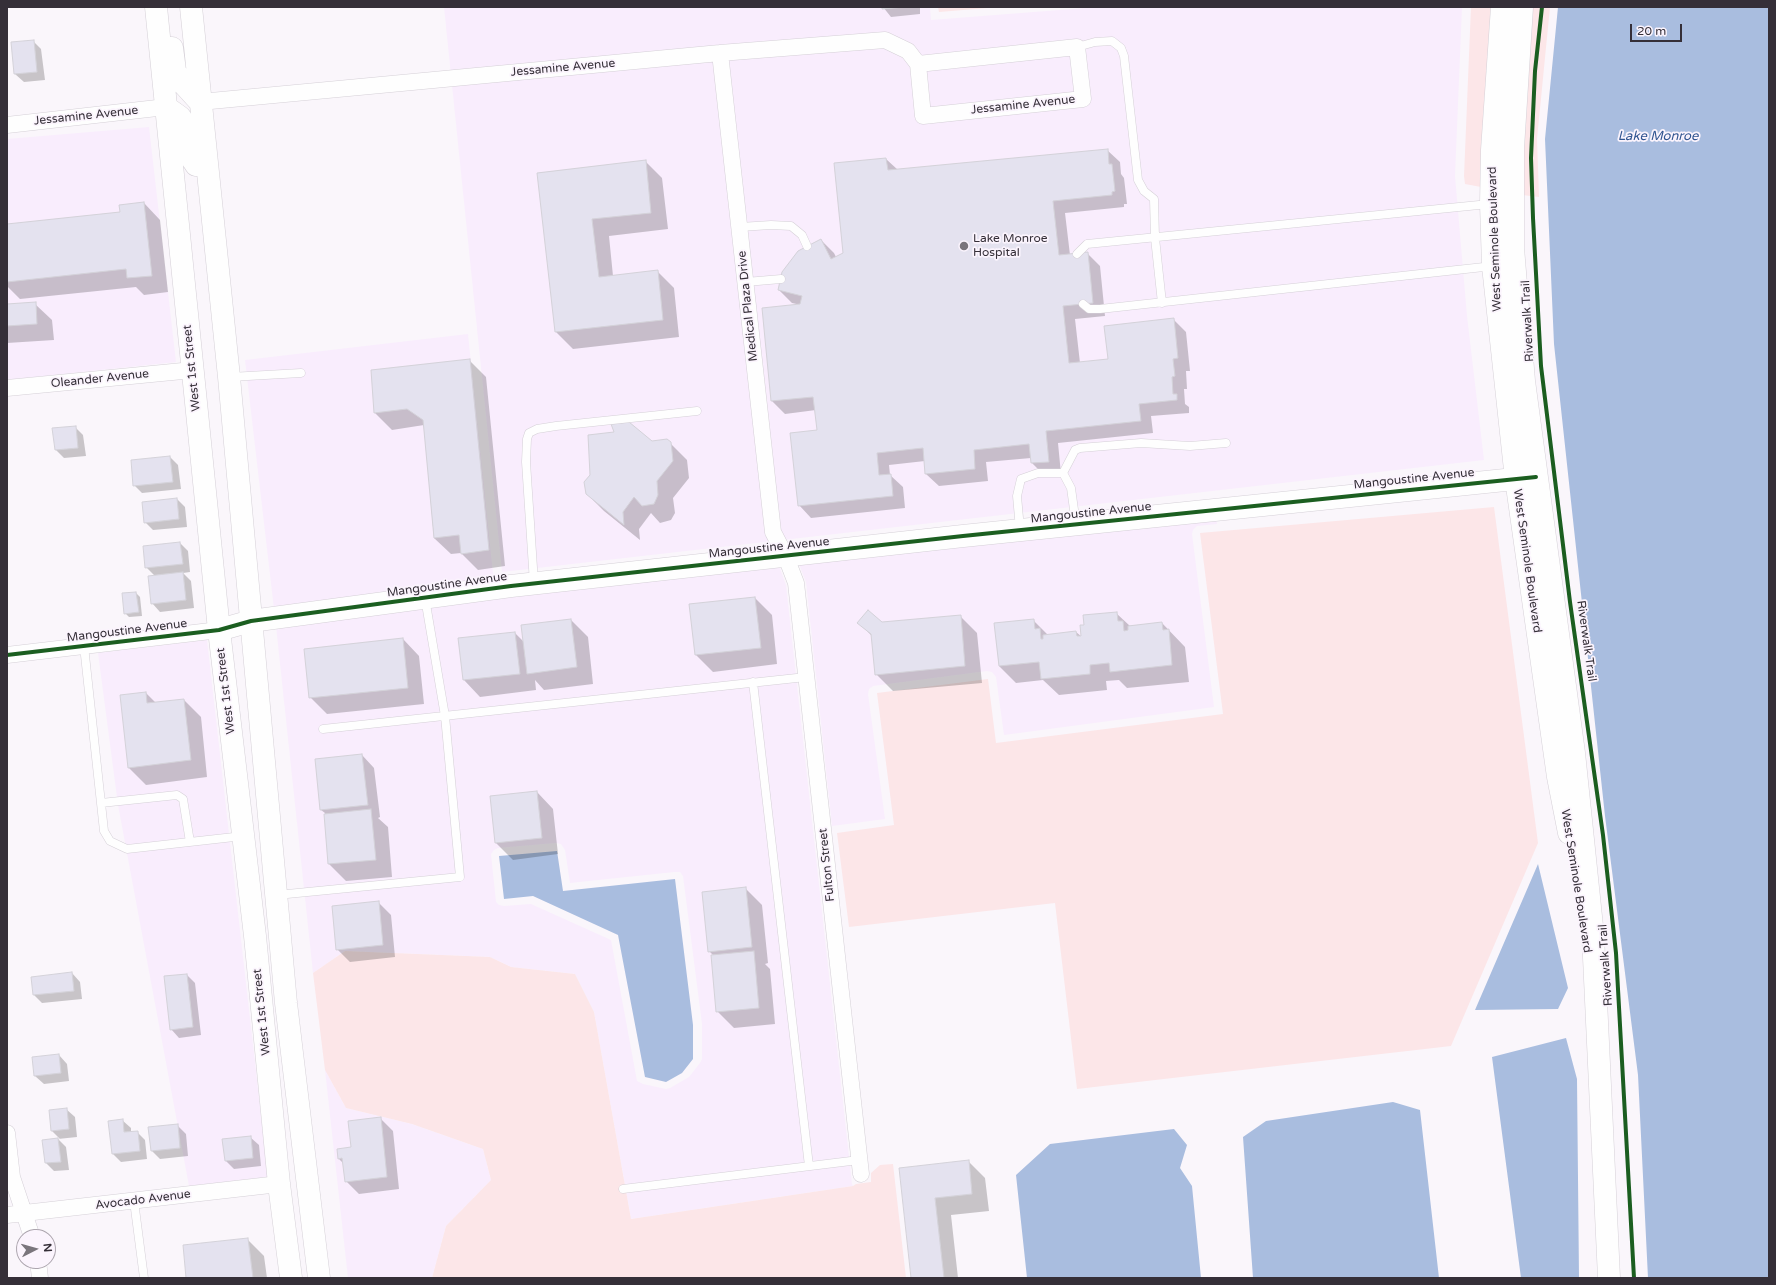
<!DOCTYPE html>
<html>
<head>
<meta charset="utf-8">
<style>
	body { margin:0 }
	#map { position:relative; width:1776px; height:1285px; overflow:hidden; background:#faf6fb; font-family:"Varela Round",sans-serif }
	canvas { display:block }
	.frame { position:absolute; inset:0; border:8px solid #352f38; pointer-events:none }
	.north { position:absolute; left:16px; top:1229px; width:40px; height:40px; box-sizing:border-box; background:#fbf4fd; border:1px solid #aca5ae; border-radius:50%; rotate:84deg; font-size:11px; font-weight:700; line-height:16px; text-align:center; color:#352f38 }
	.north::after { content:''; display:block; margin:auto; width:14px; height:18px; background:#7a757c; clip-path:polygon(50% 0,100% 100%,50% 72%,0 100%) }
	.scale { position:absolute; left:1630px; top:24px; width:52px; height:18px; box-sizing:border-box; border:2px solid #352f38; border-top:0; padding-left:5px; font-size:12px; line-height:14px; white-space:nowrap; color:#352f38; -webkit-text-stroke:3px #fbf4fd; paint-order:stroke }
</style>
</head>
<body>
<div id="map">
<canvas width="1776" height="1285"></canvas>
<div class="frame"></div>
<div class="north">N</div>
<div class="scale">20 m</div>
</div>
<script>
const g = document.querySelector('canvas').getContext('2d');
g.lineJoin = 'round';
function fill(path, color) { g.fillStyle = color; g.fill(path, 'evenodd'); }
const shape = rows => new Path2D(rows.map(r => 'M' + r).join(''));
function strokePath(path, color, width, dash) { g.strokeStyle = color; g.lineWidth = width; g.lineCap = dash ? 'butt' : 'round'; g.setLineDash(dash || []); g.stroke(path); }
function drawText(font, color, halo, rows, align = 'center') {
  g.font = font + ' "Varela Round",sans-serif'; g.lineWidth = 3.5; g.setLineDash([]); g.textBaseline = 'middle'; g.strokeStyle = halo; g.fillStyle = color; for (const [text, x, y, turn = 0] of rows) {
    g.save(); g.translate(x, y); g.rotate((+turn || 0) * Math.PI / 180); g.textAlign = isNaN(turn) ? turn : align; if (halo) g.strokeText(text, 0, 0); g.fillText(text, 0, 0); g.restore();
  }
}
fill(shape([
	[444,7,930,7,931,20,1098,7,1462,7,1455,176,1467,316,1484,460,502,572],
	[149,127,176,362,7,380,7,139],
	[468,334,493,573,495,577,274,609,245,360],
	[1216,519,1217,524,1197,526,1193,530,1192,534,1214,707,1004,735,996,677,992,672,987,671,873,686,869,689,868,694,885,819,832,826,806,582,799,564],
	[779,566,786,585,852,1184,853,1186,631,1219,594,1012,575,974,511,967,490,957,345,951,313,973,276,626,512,595],
	[556,843,561,844,565,850,570,883,674,872,680,872,683,876,702,1024,702,1059,700,1063,689,1077,670,1088,666,1089,643,1084,637,1081,611,940,531,904,504,906,499,905,496,902,491,854,494,850,498,848],
	[207,640,268,1177,189,1186,118,805,98,653],
	[325,1070,346,1108,412,1124,483,1149,491,1180,446,1226,432,1278,348,1278]
]), '#f9edfd');
fill(shape([
	[938,7,999,7,939,12],
	[1471,7,1492,7,1484,106,1481,187,1465,184,1464,176],
	[1532,7,1550,7,1537,139,1539,197,1522,195,1525,104],
	[1494,507,1538,843,1451,1046,1077,1089,1055,903,849,927,837,833,894,825,877,693,988,679,996,743,1223,714,1200,533],
	[345,951,490,957,511,967,575,974,594,1012,631,1219,853,1186,856,1184,871,1182,871,1173,880,1165,893,1164,906,1278,432,1278,446,1226,491,1180,483,1149,412,1124,346,1108,325,1070,313,973]
]), '#fce6e8');
fill(shape([
	[1558,7,1769,7,1769,1278,1648,1278,1638,1075,1605,816,1554,344,1545,139],
	[557,851,563,891,675,879,693,1025,693,1059,682,1073,666,1082,645,1077,618,935,533,896,504,899,499,856],
	[1538,864,1568,988,1558,1009,1475,1010],
	[1566,1038,1577,1079,1579,1278,1521,1278,1492,1057],
	[1393,1102,1420,1110,1439,1278,1253,1278,1243,1137,1266,1121],
	[1174,1129,1187,1145,1180,1168,1192,1186,1201,1278,1027,1278,1016,1175,1050,1144]
]), '#a9bddf');
fill(shape([
	[883,7,920,7,920,14,891,17],
	[33,41,41,49,45,80,24,82,15,74],
	[1107,150,1120,162,1121,174,1124,178,1127,204,1124,204,1124,207,1065,213,1070,255,1087,253,1100,266,1105,316,1075,319,1080,363,1109,360,1173,319,1186,332,1190,371,1186,371,1187,389,1184,389,1185,404,1189,407,1189,413,1151,416,1153,433,1058,443,1061,474,1044,475,1032,463,1031,458,986,462,988,481,939,486,926,474,925,461,889,465,890,475,903,487,905,508,811,518,799,505,818,431,816,410,785,414,772,401,763,309,801,305,792,303,779,290,821,240,834,253,836,257,844,253,886,159,898,170],
	[645,161,662,178,668,229,609,236,613,276,657,271,674,288,679,337,573,349,556,332,539,173],
	[144,203,160,220,168,292,144,295,136,287,20,299,7,286,7,225,121,213],
	[35,304,52,320,54,340,7,343,7,305],
	[469,360,486,377,505,566,478,570,461,553,451,554,434,538,424,425,392,430,375,413],
	[75,427,83,435,86,456,64,458,56,450,53,429],
	[651,442,670,443,687,460,689,478,673,498,675,513,671,520,660,523,651,513,639,529,640,540,604,511,587,494],
	[170,457,178,465,181,489,142,493,134,485],
	[177,499,185,507,187,527,153,530,145,522],
	[180,543,188,551,190,572,183,573,191,581,194,608,160,612,152,603,155,576,146,567],
	[136,593,140,597,142,616,129,617,125,613],
	[755,598,772,615,777,664,713,672,696,655],
	[1116,613,1130,626,1162,623,1185,647,1189,682,1127,688,1119,680,1106,681,1107,690,1059,695,1043,680,1016,683,999,666,995,624,1033,620,1048,635,1076,632,1082,637,1085,626],
	[960,616,977,633,982,683,893,691,876,674,873,637,859,623,882,623],
	[571,620,588,637,593,684,544,690,535,680,536,690,480,697,464,680,515,633,524,642],
	[403,639,419,656,424,704,327,714,310,697],
	[146,693,156,703,184,700,201,717,207,777,146,785,129,768,121,696],
	[362,755,374,768,380,817,378,818,388,827,392,877,346,881,329,864,325,813,321,810],
	[537,792,553,809,558,854,513,860,496,843],
	[745,888,762,905,768,963,765,964,770,969,775,1024,734,1028,717,1011,713,955,709,951],
	[378,902,391,915,395,957,350,962,337,949],
	[72,973,80,982,82,999,42,1003,34,995,32,978],
	[187,975,195,983,201,1035,179,1038,171,1029],
	[59,1055,67,1064,69,1081,44,1084,35,1076],
	[66,1109,75,1117,77,1137,58,1139,66,1147,69,1170,54,1171,46,1163,44,1141,60,1139,52,1131],
	[380,1118,393,1131,399,1189,359,1194,346,1181,344,1164,339,1159,352,1148],
	[122,1120,131,1128,131,1133,137,1132,145,1140,147,1159,121,1162,113,1154],
	[177,1125,186,1134,188,1156,160,1159,152,1151],
	[250,1137,259,1145,261,1166,234,1169,226,1161],
	[968,1161,985,1178,989,1211,951,1215,958,1278,912,1278,900,1169],
	[247,1239,264,1256,267,1278,187,1278]
]), '#0003');
const building = shape([
	[882,7,905,7,882,9,882,7],
	[34,40,37,72,14,74,11,42,34,40],
	[1108,149,1109,164,1112,164,1115,191,1112,192,1112,195,1053,201,1059,255,1088,252,1093,303,1063,306,1069,363,1108,359,1104,326,1174,318,1178,358,1173,359,1175,376,1172,377,1173,394,1177,394,1177,400,1139,404,1141,421,1046,431,1049,462,1031,463,1029,444,974,450,975,469,925,474,923,448,877,453,879,475,891,474,893,496,798,506,790,433,817,430,813,397,771,401,762,308,800,304,802,296,778,290,782,272,798,251,821,239,831,259,843,253,834,163,886,158,888,170,1108,149],
	[646,160,651,213,592,219,599,277,658,270,663,320,555,332,537,173,646,160],
	[144,202,152,276,127,278,126,269,7,282,7,224,120,212,119,205,144,202],
	[36,302,37,324,7,326,7,304,36,302],
	[470,359,489,550,461,554,459,535,434,538,423,420,407,409,374,413,371,370,470,359],
	[629,422,652,441,667,439,671,442,673,461,657,481,658,495,654,504,642,506,634,497,623,512,624,525,586,494,584,482,590,475,588,435,614,432,611,424,629,422],
	[76,426,78,448,55,450,52,428,76,426],
	[170,456,173,482,133,486,131,460,170,456],
	[177,498,179,519,144,523,142,502,177,498],
	[180,542,183,564,145,568,143,546,180,542],
	[183,572,186,600,151,604,148,576,183,572],
	[136,592,139,612,124,614,122,593,136,592],
	[755,597,761,648,695,655,689,604,755,597],
	[868,610,882,622,961,615,965,666,875,675,871,634,857,623,868,610],
	[1117,612,1118,621,1123,621,1124,631,1128,630,1128,626,1162,622,1163,630,1169,629,1172,665,1110,672,1109,663,1090,665,1090,674,1041,679,1039,662,999,666,994,623,1034,619,1035,629,1040,628,1041,639,1043,639,1043,635,1076,631,1077,636,1081,636,1080,625,1084,625,1083,615,1117,612],
	[571,619,577,667,527,674,521,625,571,619],
	[515,632,520,674,463,680,458,638,515,632],
	[403,638,408,688,309,698,304,649,403,638],
	[146,692,147,703,184,699,191,760,128,768,120,695,146,692],
	[362,754,368,805,320,810,315,759,362,754],
	[537,791,542,838,495,843,490,796,537,791],
	[371,809,376,860,328,864,324,814,371,809],
	[746,887,752,947,708,952,702,892,746,887],
	[379,901,383,945,336,950,332,906,379,901],
	[754,951,759,1008,716,1012,711,955,754,951],
	[72,972,74,991,33,995,31,977,72,972],
	[187,974,193,1027,170,1030,164,976,187,974],
	[59,1054,61,1073,34,1076,32,1057,59,1054],
	[67,1108,69,1129,51,1131,49,1110,67,1108],
	[381,1117,387,1177,345,1182,342,1158,338,1159,337,1149,351,1147,348,1121,381,1117],
	[123,1119,124,1132,138,1131,140,1151,112,1154,108,1121,123,1119],
	[178,1124,180,1148,151,1151,148,1127,178,1124],
	[251,1136,253,1158,225,1161,222,1139,251,1136],
	[58,1138,61,1162,45,1163,42,1140,58,1138],
	[969,1160,972,1194,935,1198,944,1278,911,1278,899,1168,969,1160],
	[248,1238,253,1278,186,1278,183,1245,248,1238]
]);
fill(building, '#e4e2ef');
strokePath(building, '#d4d2d9', 1);
const lane = shape([
	[1077,47,1095,42,1112,41,1121,48,1124,56,1138,180,1144,191,1154,199,1155,238,1162,303],
	[740,227,771,225,791,226,802,235,807,246],
	[1077,254,1087,244,1489,204],
	[746,282,781,279],
	[1083,304,1089,309,1100,309,1493,266],
	[230,377,301,373],
	[1063,473,1075,450,1080,448,1141,443,1190,446,1226,443],
	[1020,529,1017,496,1021,479,1038,473,1063,473,1071,488,1076,524],
	[534,583,526,462,527,439,529,433,537,429,556,426,697,411],
	[84,646,104,831,110,841,127,849,243,836],
	[753,682,809,1166],
	[323,729,806,677],
	[101,803,177,795,183,799,190,842],
	[277,895,460,877,445,716,425,598],
	[623,1189,859,1160],
	[134,1201,144,1278]
]);
const street = shape([
	[720,53,773,532,786,557,796,583,861,1174],
	[200,102,720,53,885,40,908,51,918,64,923,116,1083,99,1077,47,918,64],
	[7,125,166,107],
	[7,388,193,370],
	[7,655,219,630],
	[7,1133,12,1177,32,1237],
	[7,1215,279,1184],
	[38,1261,40,1278]
]);
const secondary = shape([
	[219,630,251,621,511,586,963,536,1534,477]
]);
const primary = shape([
	[156,7,219,630,255,936,279,1184,291,1278],
	[191,7,229,377,286,1003,319,1278],
	[1502,7,1492,150,1491,204,1493,266,1516,479,1558,777,1569,833],
	[1522,7,1513,148,1513,248,1524,381,1574,753,1593,936,1609,1278],
	[172,48,175,71,180,80,200,102],
	[166,107,180,117,186,127,192,159,196,165]
]);
strokePath(lane, '#d5d0d7', 9);
strokePath(street, '#d5d0d7', 17);
strokePath(secondary, '#d5d0d7', 23);
strokePath(primary, '#d5d0d7', 23);
strokePath(lane, '#fefefe', 8);
strokePath(street, '#fefefe', 16);
strokePath(secondary, '#fefefe', 22);
strokePath(primary, '#fefefe', 22);
strokePath(shape([
	[1542,7,1535,71,1531,158,1533,218,1541,366,1570,602,1603,835,1616,953,1634,1278],
	[7,655,219,630,251,621,511,586,963,536,1536,477]
]), '#1b5e20', 4);
for (const [x, y, r, color] of [
	[964,246,5,"#7a757c"]
]) { const dot = new Path2D(); dot.arc(x, y, r, 0, 2 * Math.PI); g.fillStyle = color; g.fill(dot); strokePath(dot, '#fbf4fd', 1.5); }
drawText('12px', '#352f38', '#fbf4fd', [
	["Jessamine Avenue",563,68,-5],
	["Jessamine Avenue",1023,105,-6],
	["Jessamine Avenue",86,116,-6],
	["West Seminole Boulevard",1495,239,-92],
	["Medical Plaza Drive",748,306,-96],
	["Riverwalk Trail",1528,321,-93],
	["West 1st Street",192,368,-96],
	["Oleander Avenue",100,379,-6],
	["Mangoustine Avenue",1414,479,-6],
	["Mangoustine Avenue",1091,513,-6],
	["Mangoustine Avenue",769,548,-6],
	["West Seminole Boulevard",1527,561,82],
	["Mangoustine Avenue",447,585,-8],
	["Mangoustine Avenue",127,631,-7],
	["Riverwalk Trail",1586,641,82],
	["West 1st Street",226,691,-97],
	["Fulton Street",827,865,-96],
	["West Seminole Boulevard",1576,881,81],
	["Riverwalk Trail",1606,965,-94],
	["West 1st Street",262,1012,-96],
	["Avocado Avenue",143,1200,-7]
]);
drawText('12px', '#352f38', '#fbf4fd', [
	["Lake Monroe",973,239],
	["Hospital",973,253]
], 'left');
drawText('italic 13px', '#305490', '#fbf4fd', [
	["Lake Monroe",1658,137]
]);
</script>
</body>
</html>
